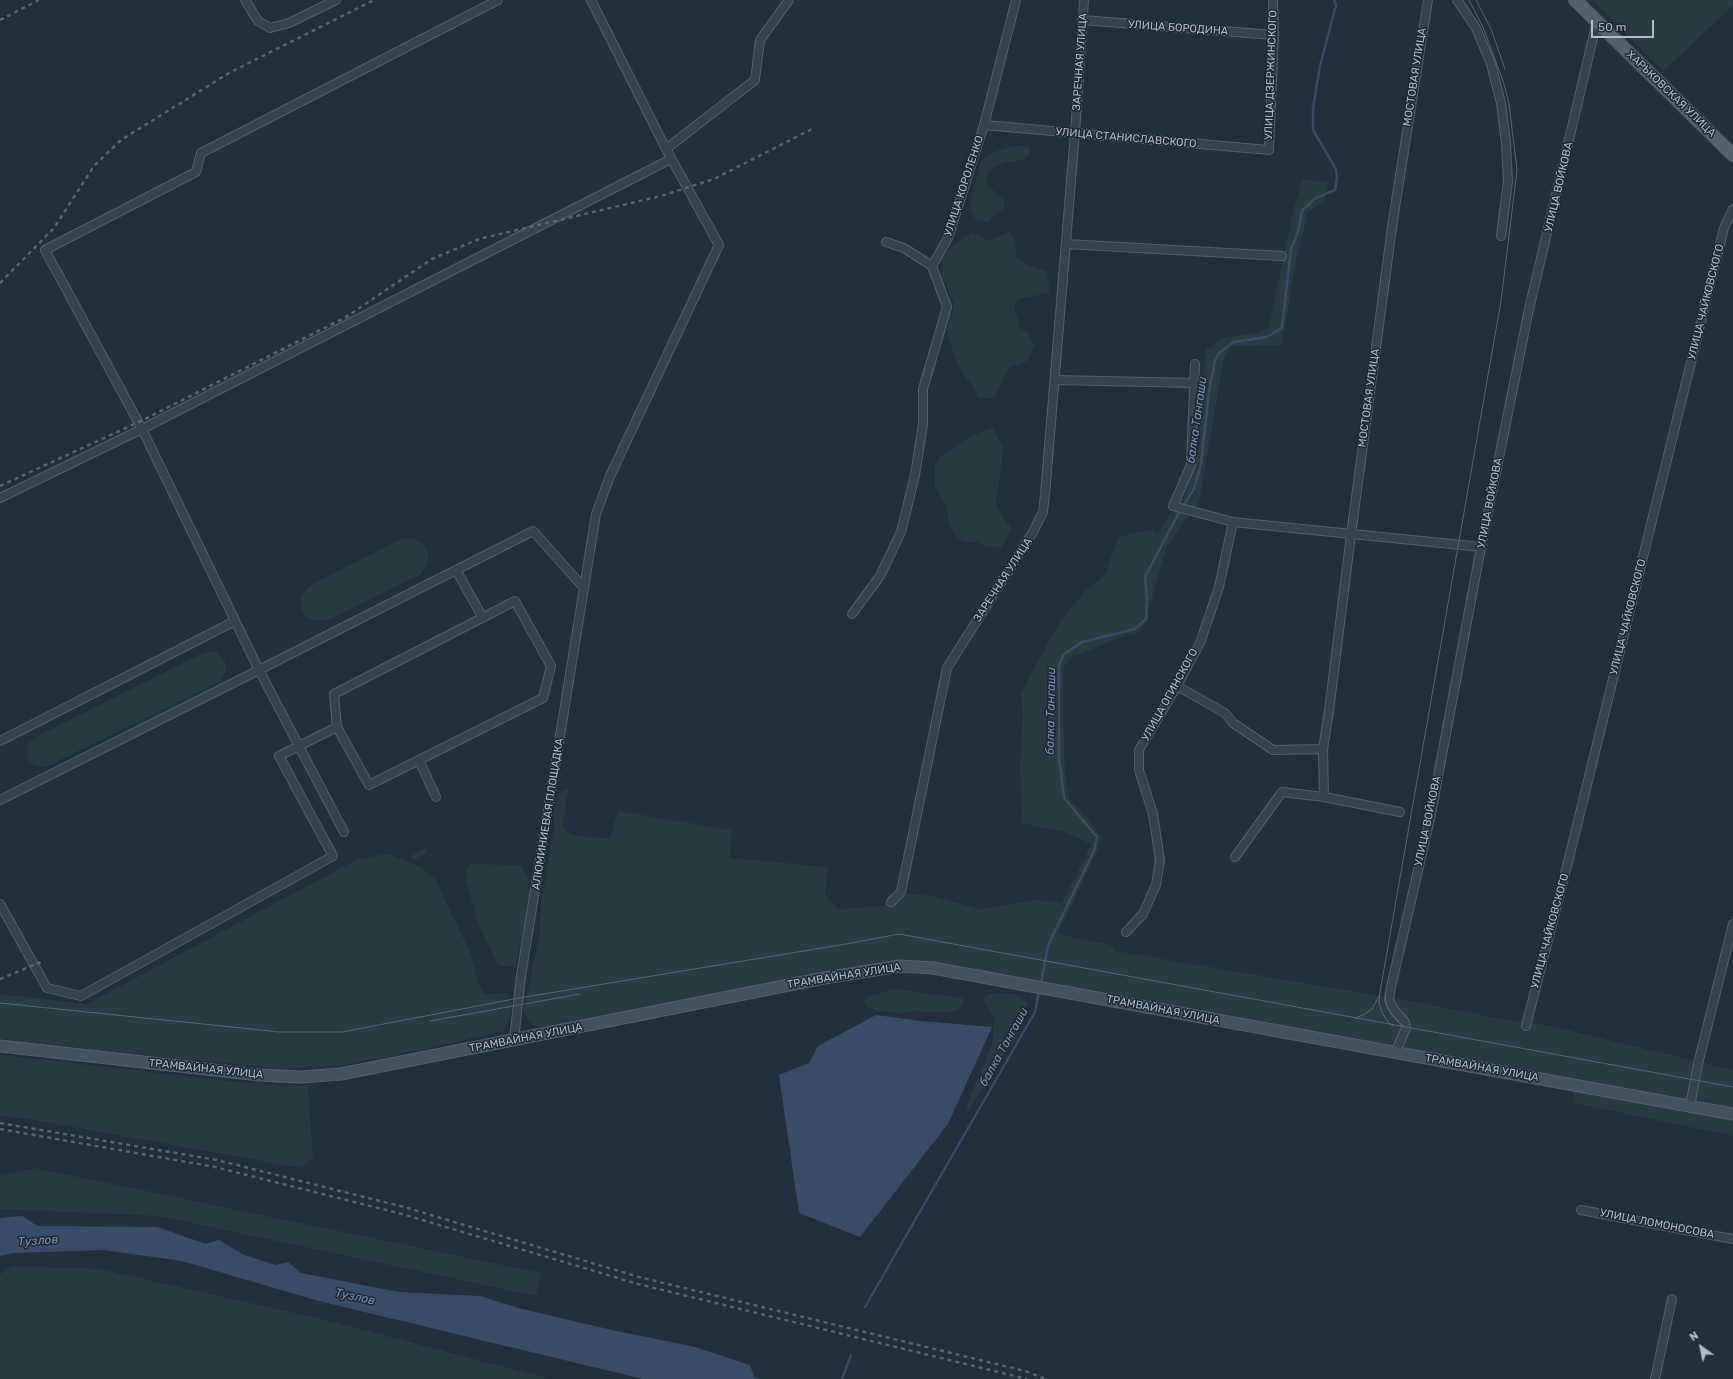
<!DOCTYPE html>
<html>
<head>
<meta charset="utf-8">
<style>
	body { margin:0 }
	#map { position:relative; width:1733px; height:1379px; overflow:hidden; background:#242f3e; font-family:Rubik,sans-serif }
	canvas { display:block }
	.north { position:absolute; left:1681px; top:1327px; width:40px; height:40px; -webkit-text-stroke:3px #1d2633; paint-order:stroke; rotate:327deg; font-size:11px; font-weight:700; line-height:16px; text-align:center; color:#b4bcc9 }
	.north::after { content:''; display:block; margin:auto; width:14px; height:18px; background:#b4bcc9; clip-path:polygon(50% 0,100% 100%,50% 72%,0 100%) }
	.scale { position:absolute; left:1591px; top:20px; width:63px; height:18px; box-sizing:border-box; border:2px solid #b4bcc9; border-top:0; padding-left:5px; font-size:12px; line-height:14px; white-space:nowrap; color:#b4bcc9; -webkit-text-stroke:3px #1d2633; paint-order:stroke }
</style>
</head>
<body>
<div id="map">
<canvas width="1733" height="1379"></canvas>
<div class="north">N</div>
<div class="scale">50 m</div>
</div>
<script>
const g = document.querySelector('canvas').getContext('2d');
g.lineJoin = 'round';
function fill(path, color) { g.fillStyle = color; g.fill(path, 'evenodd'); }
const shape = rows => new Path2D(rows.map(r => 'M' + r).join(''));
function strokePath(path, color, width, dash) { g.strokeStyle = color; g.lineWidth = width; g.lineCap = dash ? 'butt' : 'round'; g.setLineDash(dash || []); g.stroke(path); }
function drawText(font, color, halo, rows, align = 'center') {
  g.font = font + ' Rubik,sans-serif'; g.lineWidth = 3; g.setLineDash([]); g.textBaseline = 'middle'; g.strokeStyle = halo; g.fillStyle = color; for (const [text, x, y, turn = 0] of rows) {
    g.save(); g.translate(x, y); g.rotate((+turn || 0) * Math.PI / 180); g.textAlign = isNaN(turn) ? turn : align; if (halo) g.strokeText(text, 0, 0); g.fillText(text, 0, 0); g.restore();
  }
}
fill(shape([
	[1592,0,1733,0,1733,6,1663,71],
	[1020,145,1029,148,1030,153,1023,160,1003,163,989,170,986,184,1005,201,1004,208,988,222,976,220,972,212,971,201,980,162,989,154,1012,146],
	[1302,179,1329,182,1324,201,1308,213,1297,255,1282,345,1232,346,1224,358,1199,502,1167,546,1148,611,1148,621,1139,632,1121,637,1071,658,1063,668,1063,723,1065,773,1069,798,1100,834,1102,838,1097,851,1058,934,1111,945,1115,951,1400,999,1516,1022,1542,1024,1733,1070,1733,1109,924,962,900,960,873,963,541,1027,535,1026,529,1022,524,1012,540,930,541,903,554,830,554,810,558,794,569,787,562,827,573,835,610,839,618,811,732,830,730,858,828,867,825,895,838,909,883,906,888,897,889,892,932,896,980,909,1036,900,1062,903,1092,844,1064,832,1022,823,1020,767,1023,714,1021,693,1059,623,1085,591,1105,575,1118,537,1152,529,1158,533,1171,513,1184,498,1198,454,1206,350,1224,338,1260,332,1269,327,1292,216],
	[971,232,990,241,1009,232,1015,241,1017,259,1030,266,1046,271,1049,286,1049,293,1018,299,1014,306,1020,328,1028,332,1034,345,1029,360,1009,368,995,396,988,399,978,398,975,390,959,368,947,334,948,326,951,319,954,304,942,275,943,260,945,253],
	[993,428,1003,448,1000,477,996,496,996,506,1011,528,1007,539,1001,547,988,547,976,542,963,542,955,534,951,529,948,522,947,506,942,499,935,486,935,466,938,459,965,440,981,432],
	[402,538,414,539,423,544,429,555,426,566,421,574,329,620,320,621,310,619,303,613,301,605,301,597,310,586],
	[215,651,225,661,226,672,221,681,48,766,43,767,35,766,29,760,27,751,29,743,36,737,206,652],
	[425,848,427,852,414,860,411,856],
	[387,854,421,867,435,879,470,952,479,985,484,994,505,993,509,995,512,1003,510,1016,504,1031,403,1054,342,1065,284,1068,177,1059,0,1039,0,994,87,1004,358,859],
	[470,864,521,865,528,876,529,905,515,967,498,965,480,929,465,877],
	[895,989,962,998,964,1002,957,1010,946,1013,913,1011,901,1013,877,1011,866,1007,864,1000,871,995],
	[996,993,1016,994,1027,1003,1025,1017,1016,1038,967,1113,968,1103,993,1041,993,1031,995,1019,982,999,987,995],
	[0,1055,239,1082,292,1087,308,1086,313,1157,301,1168,28,1119,0,1116],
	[1573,1089,1733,1118,1733,1136,1575,1103],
	[35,1168,541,1273,536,1296,159,1216,0,1209,0,1176],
	[12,1266,99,1269,326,1320,550,1379,0,1379,0,1274]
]), '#263c3f');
fill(shape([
	[876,1015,921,1021,992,1027,948,1124,860,1237,799,1213,779,1075,809,1063,818,1046],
	[23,1216,37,1226,157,1227,206,1244,219,1240,244,1255,276,1265,288,1262,301,1273,399,1292,480,1296,518,1308,612,1330,695,1347,750,1365,754,1377,760,1379,643,1379,319,1301,182,1261,104,1250,12,1253,0,1256,0,1218]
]), '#394c67');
strokePath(shape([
	[1041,984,1048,945,1094,851,1097,837,1064,798,1059,758,1059,666,1063,655,1082,642,1135,629,1146,619,1147,598,1145,577,1177,516,1194,489,1201,464,1209,392,1215,360,1219,353,1234,342,1267,337,1282,328,1291,249,1298,232,1302,211,1314,199,1335,190,1337,179,1336,169,1313,130,1313,108,1320,66,1336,5,1334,0],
	[865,1307,1035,1012,1039,991],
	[842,1379,851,1355]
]), '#394c67', 2.5);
const street = shape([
	[245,0,258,21,270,28,289,23,336,0],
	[591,0,666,149],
	[1457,0,1476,28,1491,64,1501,103,1506,143,1508,181,1501,236],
	[1082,20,1274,35],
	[984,125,1269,150,1274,35,1273,0],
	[886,242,904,248,932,266],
	[1066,244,1282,256],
	[1195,364,1191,465,1173,506,1233,522,1481,547],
	[1055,380,1195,383],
	[0,498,142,429,45,250,196,172,201,153,498,0],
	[456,570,483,618],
	[584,588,533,531,259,670,142,429,671,159],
	[852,614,880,576,901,532,915,475,923,424,923,389,947,307,932,266,948,238,984,125,1016,0],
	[1177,686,1225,713,1233,723,1273,750,1323,749],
	[0,741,235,621],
	[419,760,436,797],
	[1324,797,1323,749,1329,711,1351,535,1393,220,1428,0],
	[0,800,259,670,344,832],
	[1235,857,1282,792,1324,797,1400,812],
	[891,902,901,892,947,668,1033,532,1043,512,1045,495,1075,133,1084,0],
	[0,904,47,988,81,996,333,856,279,756,337,727,369,785,543,698,551,666,515,601,334,694,337,727],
	[1126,932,1143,914,1156,885,1160,860,1153,814,1139,770,1139,750,1177,686,1200,643,1219,587,1233,522],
	[1526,1026,1566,870,1724,228,1733,209],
	[514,1040,521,976,596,514,610,476,719,245,666,149,755,80,760,40,789,0],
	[1395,1053,1406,1028,1405,1022,1394,1010,1389,1000,1391,987,1430,819,1481,547,1529,309,1597,21],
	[1690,1106,1698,1064,1733,924],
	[1581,1210,1733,1239],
	[1655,1379,1672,1299]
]);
const secondary = shape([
	[0,1046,259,1075,301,1077,341,1074,824,978,900,966,933,968,1733,1114]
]);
const primary = shape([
	[1575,0,1733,155]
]);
strokePath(street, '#565f6c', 10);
strokePath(secondary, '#565f6c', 13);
strokePath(primary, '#414a57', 15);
strokePath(street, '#38414e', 8);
strokePath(secondary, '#465061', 11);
strokePath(primary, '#56606e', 13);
strokePath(shape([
	[1476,0,1491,29,1505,69],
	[1385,993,1386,1004,1391,1014,1398,1022,1405,1027],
	[0,1003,280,1032,342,1032,519,998,846,944,899,934,1733,1087],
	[1356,1018,1365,1014,1372,1009,1379,996],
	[430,1021,580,994],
	[1393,1026,1387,1021,1382,1012,1379,1003,1380,992,1501,301,1517,170,1509,104,1504,84,1483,27,1469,0]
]), '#5a6575', 1);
strokePath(shape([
	[0,20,39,0],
	[0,283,54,228,94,166,121,140,229,73,374,0],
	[0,486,143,420,346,317,432,259,479,239,661,196,714,179,812,129],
	[0,979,41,962],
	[0,1123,217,1160,404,1207,639,1277,1025,1371,1046,1379],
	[0,1129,215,1167,402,1214,638,1284,1027,1379]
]), '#5a6575', 2.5, [4, 4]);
drawText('11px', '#b4bcc9', '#1d2633', [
	["УЛИЦА БОРОДИНА",1178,28,4],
	["ЗАРЕЧНАЯ УЛИЦА",1080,62,-86],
	["УЛИЦА ДЗЕРЖИНСКОГО",1271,75,-88],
	["МОСТОВАЯ УЛИЦА",1415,77,-81],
	["ХАРЬКОВСКАЯ УЛИЦА",1671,94,44],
	["УЛИЦА СТАНИСЛАВСКОГО",1126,138,5],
	["УЛИЦА КОРОЛЕНКО",964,186,-72],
	["УЛИЦА ВОЙКОВА",1559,187,-77],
	["УЛИЦА ЧАЙКОВСКОГО",1706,302,-76],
	["МОСТОВАЯ УЛИЦА",1369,398,-82],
	["УЛИЦА ВОЙКОВА",1490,503,-79],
	["ЗАРЕЧНАЯ УЛИЦА",1003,580,-57],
	["УЛИЦА ЧАЙКОВСКОГО",1628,617,-76],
	["УЛИЦА ОГИНСКОГО",1170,695,-61],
	["АЛЮМИНИЕВАЯ ПЛОЩАДКА",548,814,-81],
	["УЛИЦА ВОЙКОВА",1428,821,-78],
	["УЛИЦА ЧАЙКОВСКОГО",1550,931,-75],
	["ТРАМВАЙНАЯ УЛИЦА",844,976,-9],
	["ТРАМВАЙНАЯ УЛИЦА",1163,1010,11],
	["ТРАМВАЙНАЯ УЛИЦА",526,1038,-11],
	["ТРАМВАЙНАЯ УЛИЦА",1482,1068,10],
	["ТРАМВАЙНАЯ УЛИЦА",206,1069,6],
	["УЛИЦА ЛОМОНОСОВА",1657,1224,11]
]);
drawText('italic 12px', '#7c92b1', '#1d2633', [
	["балка Тангаши",1197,420,-82],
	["балка Тангаши",1051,711,-89],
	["балка Тангаши",1004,1047,-61],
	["Тузлов",38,1241,-4],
	["Тузлов",355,1297,12]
]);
</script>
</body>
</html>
